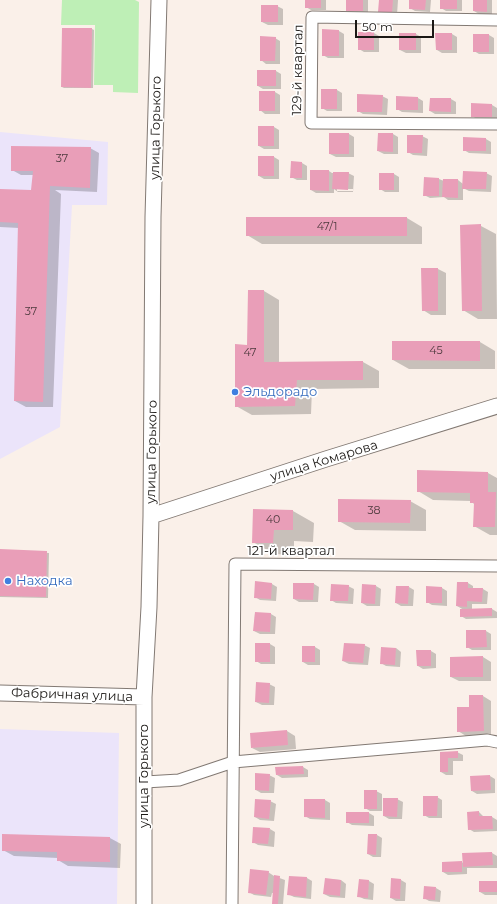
<!DOCTYPE html>
<html>
<head>
<meta charset="utf-8">
<style>
	body { margin:0 }
	#map { position:relative; width:497px; height:904px; overflow:hidden; background:#faf0e9; font-family:Montserrat,sans-serif }
	canvas { display:block }
	.scale { position:absolute; left:355px; top:20px; width:79px; height:18px; box-sizing:border-box; border:2px solid #1b1815; border-top:0; padding-left:5px; font-size:12px; line-height:14px; white-space:nowrap; color:#1b1815; -webkit-text-stroke:3px #fff; paint-order:stroke }
</style>
</head>
<body>
<div id="map">
<canvas width="497" height="904"></canvas>
<div class="scale">50 m</div>
</div>
<script>
const g = document.querySelector('canvas').getContext('2d');
g.lineJoin = 'round';
function fill(path, color) { g.fillStyle = color; g.fill(path, 'evenodd'); }
const shape = rows => new Path2D(rows.map(r => 'M' + r).join(''));
function strokePath(path, color, width, dash) { g.strokeStyle = color; g.lineWidth = width; g.lineCap = dash ? 'butt' : 'round'; g.setLineDash(dash || []); g.stroke(path); }
function drawText(font, color, halo, rows, align = 'center') {
  g.font = font + ' Montserrat,sans-serif'; g.lineWidth = 3.5; g.setLineDash([]); g.textBaseline = 'middle'; g.strokeStyle = halo; g.fillStyle = color; for (const [text, x, y, turn = 0] of rows) {
    g.save(); g.translate(x, y); g.rotate((+turn || 0) * Math.PI / 180); g.textAlign = isNaN(turn) ? turn : align; if (halo) g.strokeText(text, 0, 0); g.fillText(text, 0, 0); g.restore();
  }
}
fill(shape([
	[0,132,108,142,107,205,72,205,60,427,0,459],
	[0,729,119,733,117,904,0,904]
]), '#ebe4fa');
fill(shape([
	[62,0,135,0,139,2,138,93,113,92,113,85,94,85,95,25,61,25]
]), '#beefb6');
fill(shape([
	[306,0,326,0,326,10,311,10,306,7],
	[347,0,368,0,368,14,352,14,347,11],
	[380,0,398,0,397,15,385,15,379,12],
	[410,0,431,0,430,12,415,11,410,8],
	[441,0,462,0,462,11,446,11,441,8],
	[474,0,492,0,492,14,479,14,474,11],
	[277,6,283,9,283,25,268,25,262,22],
	[92,29,94,30,93,88,64,88,62,87],
	[339,31,344,34,344,58,328,58,323,55],
	[374,33,379,36,379,52,364,52,359,49],
	[416,34,421,37,421,53,406,53,400,50],
	[452,34,457,37,457,53,442,53,437,50],
	[489,35,494,38,494,54,479,54,474,51],
	[275,38,280,41,280,64,266,64,261,60],
	[276,71,281,74,281,89,263,89,258,86],
	[322,90,337,90,342,93,342,111,327,111,322,108],
	[275,92,280,95,280,114,265,114,260,110],
	[382,96,388,99,387,115,363,114,358,111],
	[418,98,423,101,423,113,402,112,397,109],
	[451,99,456,102,456,114,435,114,430,111],
	[472,104,492,105,497,108,497,120,477,119,472,116],
	[274,127,279,130,279,149,264,149,259,146],
	[349,134,354,137,354,157,336,157,330,154],
	[379,134,393,134,398,137,398,154,384,154,378,151],
	[422,136,428,139,427,156,413,155,408,152],
	[486,139,491,142,491,154,469,153,464,150],
	[90,148,99,153,97,192,55,190,61,194,53,407,26,407,15,401,19,228,0,227,0,190,32,191,34,175,21,175,12,170],
	[274,157,279,160,279,179,264,179,259,176],
	[292,162,302,163,307,166,307,180,297,180,291,177],
	[329,171,332,173,348,173,354,176,353,192,338,192,334,189,334,193,316,193,311,190],
	[337,189,353,189,353,191,337,191],
	[486,173,492,176,491,192,469,191,463,188,463,200,448,200,444,197,430,198,424,195,439,179,444,181,458,180,463,184],
	[380,174,394,174,399,177,399,192,385,192,380,189],
	[407,218,422,227,422,244,262,244,247,235],
	[481,226,496,234,497,319,478,319,463,310],
	[438,269,446,273,446,315,431,315,423,310],
	[264,291,279,300,279,363,363,362,379,371,379,388,312,389,311,414,252,415,236,406,248,346],
	[480,342,495,351,495,369,409,369,393,360],
	[418,472,488,473,497,478,497,535,490,535,474,526,475,505,471,501,433,500,418,491],
	[410,501,426,510,426,531,355,530,339,521],
	[293,511,314,523,313,542,294,541,294,555,274,554,253,542],
	[0,550,49,553,48,598,0,597],
	[256,583,272,584,277,587,276,601,260,600,255,597],
	[468,583,473,586,473,589,483,589,488,592,487,604,472,604,472,609,492,609,497,612,497,618,466,619,461,616,464,610,457,606],
	[314,584,319,587,318,602,299,602,294,599],
	[348,586,354,589,353,604,336,603,331,600],
	[376,586,381,589,380,606,367,606,362,603],
	[409,587,414,590,413,606,401,606,396,603],
	[427,587,442,588,447,591,447,606,432,605,427,602],
	[255,613,271,614,276,617,275,634,260,634,254,631],
	[486,631,491,634,491,650,472,650,467,647],
	[270,644,275,647,275,664,261,664,256,661],
	[364,645,370,648,368,665,349,664,343,661],
	[315,647,320,650,320,665,308,665,303,662],
	[396,648,401,652,400,667,386,666,381,663],
	[431,651,436,654,436,668,423,669,418,666],
	[483,657,491,662,491,681,459,681,451,677],
	[269,684,275,687,274,705,262,705,256,702],
	[483,696,491,701,491,735,466,736,458,731,470,708],
	[287,731,295,736,296,749,260,752,252,748],
	[457,752,463,755,463,761,453,761,453,775,446,775,441,772,441,753],
	[303,767,308,770,308,777,282,778,277,775],
	[269,775,275,778,274,793,261,793,256,790],
	[490,776,495,779,495,793,477,794,472,791],
	[376,791,382,794,382,811,370,811,365,808],
	[437,797,442,800,442,818,429,818,424,815],
	[397,799,403,802,402,819,389,819,384,816],
	[305,800,325,800,330,803,330,820,310,819,305,816],
	[270,801,276,804,274,821,260,820,255,817],
	[479,812,484,817,492,817,497,820,497,831,474,832,469,829],
	[369,813,374,816,374,826,352,825,347,822],
	[270,829,275,832,274,847,258,845,253,842],
	[3,835,110,838,121,844,120,868,68,866,58,860,58,858,14,856,3,850],
	[377,835,382,838,381,857,373,857,368,854],
	[492,853,497,856,497,868,467,868,467,874,448,875,443,872,461,862,464,863],
	[268,872,274,876,285,880,283,904,273,904,274,893,272,893,271,897,254,895,249,892],
	[290,877,307,878,312,881,311,899,294,897,288,894],
	[326,879,341,880,346,884,345,898,330,897,324,894],
	[392,879,401,880,406,883,405,901,396,901,391,898],
	[360,880,369,881,374,884,373,900,364,899,358,896],
	[497,882,497,895,485,895,480,892],
	[436,888,441,891,440,902,429,901,424,898]
]), '#0003');
fill(shape([
	[305,0,321,0,321,8,305,8],
	[346,0,363,0,363,11,346,11],
	[379,0,393,0,392,13,378,12],
	[409,0,426,0,425,10,409,9],
	[440,0,457,0,457,9,440,9],
	[473,0,487,0,487,12,473,11],
	[261,5,278,5,278,22,261,22],
	[62,28,92,28,91,88,61,87],
	[322,29,339,30,339,56,322,56],
	[358,32,374,32,374,50,358,50],
	[399,33,416,33,416,50,399,50],
	[435,33,452,33,452,50,436,50],
	[473,34,489,34,489,52,473,52],
	[260,36,276,37,275,61,260,61],
	[257,70,276,70,276,86,257,86],
	[321,89,337,89,337,109,321,109],
	[259,91,275,91,275,111,259,111],
	[357,94,383,95,382,112,357,112],
	[396,96,418,97,418,110,396,110],
	[430,98,451,98,451,112,429,111],
	[471,103,492,104,492,117,471,117],
	[258,126,274,126,274,146,258,146],
	[329,133,349,133,349,154,329,154],
	[378,133,393,133,393,152,377,151],
	[407,135,423,135,422,153,407,153],
	[463,137,486,138,486,151,463,151],
	[11,146,91,147,90,188,50,186,43,402,14,401,18,223,0,222,0,189,31,190,33,171,11,171],
	[258,156,274,156,274,176,258,176],
	[291,161,302,162,302,178,290,178],
	[310,170,329,170,329,191,310,190],
	[463,171,487,172,486,189,462,189],
	[333,172,349,172,348,190,332,189],
	[379,173,394,173,394,190,379,190],
	[424,177,439,178,439,196,423,196],
	[443,179,458,179,458,198,442,197],
	[246,217,407,217,407,236,246,236],
	[481,224,482,311,462,311,460,225],
	[421,268,438,268,438,311,422,311],
	[248,290,264,290,264,362,363,361,363,380,297,380,295,406,235,407,235,344,247,345],
	[392,341,480,341,480,361,392,360],
	[417,470,488,472,488,492,496,492,495,527,473,527,474,503,470,503,470,493,417,492],
	[338,499,411,500,410,523,338,522],
	[253,509,293,510,293,530,274,530,273,543,252,543],
	[0,549,47,551,46,597,0,596],
	[255,581,272,583,271,599,254,598],
	[457,582,468,582,468,588,483,588,482,602,467,601,467,607,456,606],
	[293,583,314,583,313,600,293,599],
	[331,584,349,585,348,601,330,601],
	[362,584,376,585,375,604,361,603],
	[396,586,409,586,408,604,395,603],
	[426,586,442,587,442,603,426,603],
	[492,608,492,616,460,617,460,609],
	[255,612,271,613,270,632,253,631],
	[466,630,486,630,487,647,466,648],
	[255,643,270,643,270,662,255,662],
	[344,643,365,644,363,663,342,661],
	[302,646,315,646,315,662,302,662],
	[381,647,396,648,395,665,380,664],
	[416,650,431,650,431,666,417,666],
	[483,656,483,677,450,677,450,657],
	[256,682,270,683,269,703,255,702],
	[469,695,483,695,484,731,457,732,457,707,469,707],
	[287,730,288,745,251,748,250,733],
	[458,751,458,758,448,758,448,772,440,772,440,752],
	[303,766,304,774,276,775,275,767],
	[255,773,270,774,269,791,255,790],
	[490,775,491,790,471,791,470,776],
	[364,790,377,790,377,809,364,809],
	[423,796,438,796,437,816,423,816],
	[383,798,398,798,397,817,383,816],
	[255,799,271,800,269,819,254,817],
	[304,799,325,799,325,818,304,817],
	[479,811,479,816,492,816,493,829,468,830,467,812],
	[346,812,369,812,369,823,346,823],
	[253,827,270,828,268,844,252,843],
	[2,834,110,837,110,862,57,861,57,852,2,851],
	[368,834,377,834,376,855,367,854],
	[492,852,493,865,463,867,462,853],
	[462,861,462,872,442,872,442,862],
	[250,869,269,871,266,895,248,893],
	[274,875,280,876,278,904,272,904],
	[289,876,307,877,306,897,287,895],
	[325,878,341,880,340,896,323,894],
	[391,878,401,879,400,899,390,898],
	[359,879,369,880,368,898,357,897],
	[479,881,497,881,497,892,479,892],
	[424,886,436,887,435,900,423,899]
]), '#e99eb8');
const street = shape([
	[497,20,312,17,311,123,497,124],
	[145,782,179,780,233,762,487,740,497,742],
	[232,904,235,564,497,566]
]);
const secondary = shape([
	[151,516,326,459,497,406],
	[0,693,144,697],
	[144,904,144,697,149,607,151,516,153,217,159,0]
]);
strokePath(street, '#827973', 13);
strokePath(secondary, '#827973', 17);
strokePath(street, '#fff', 11);
strokePath(secondary, '#fff', 15);
for (const [x, y, r, color] of [
	[235,392,4,"#3f7fe0"],
	[8,581,4,"#3f7fe0"]
]) { const dot = new Path2D(); dot.arc(x, y, r, 0, 2 * Math.PI); g.fillStyle = color; g.fill(dot); strokePath(dot, '#fff', 1.5); }
drawText('11px', '#4e3a3e', null, [
	["37",62,159],
	["47/1",327,227],
	["37",31,312],
	["45",436,351],
	["47",250,353],
	["38",374,511],
	["40",273,520]
]);
drawText('13px', '#1b1815', '#fff', [
	["129-й квартал",298,70,-89],
	["улица Горького",156,128,-89],
	["улица Горького",152,452,-89],
	["улица Комарова",324,461,-17],
	["121-й квартал",291,551],
	["Фабричная улица",72,695,2],
	["улица Горького",144,776,-90]
]);
drawText('13px', '#366cbe', '#fff', [
	["Эльдорадо",243,392],
	["Находка",16,581]
], 'left');
</script>
</body>
</html>
